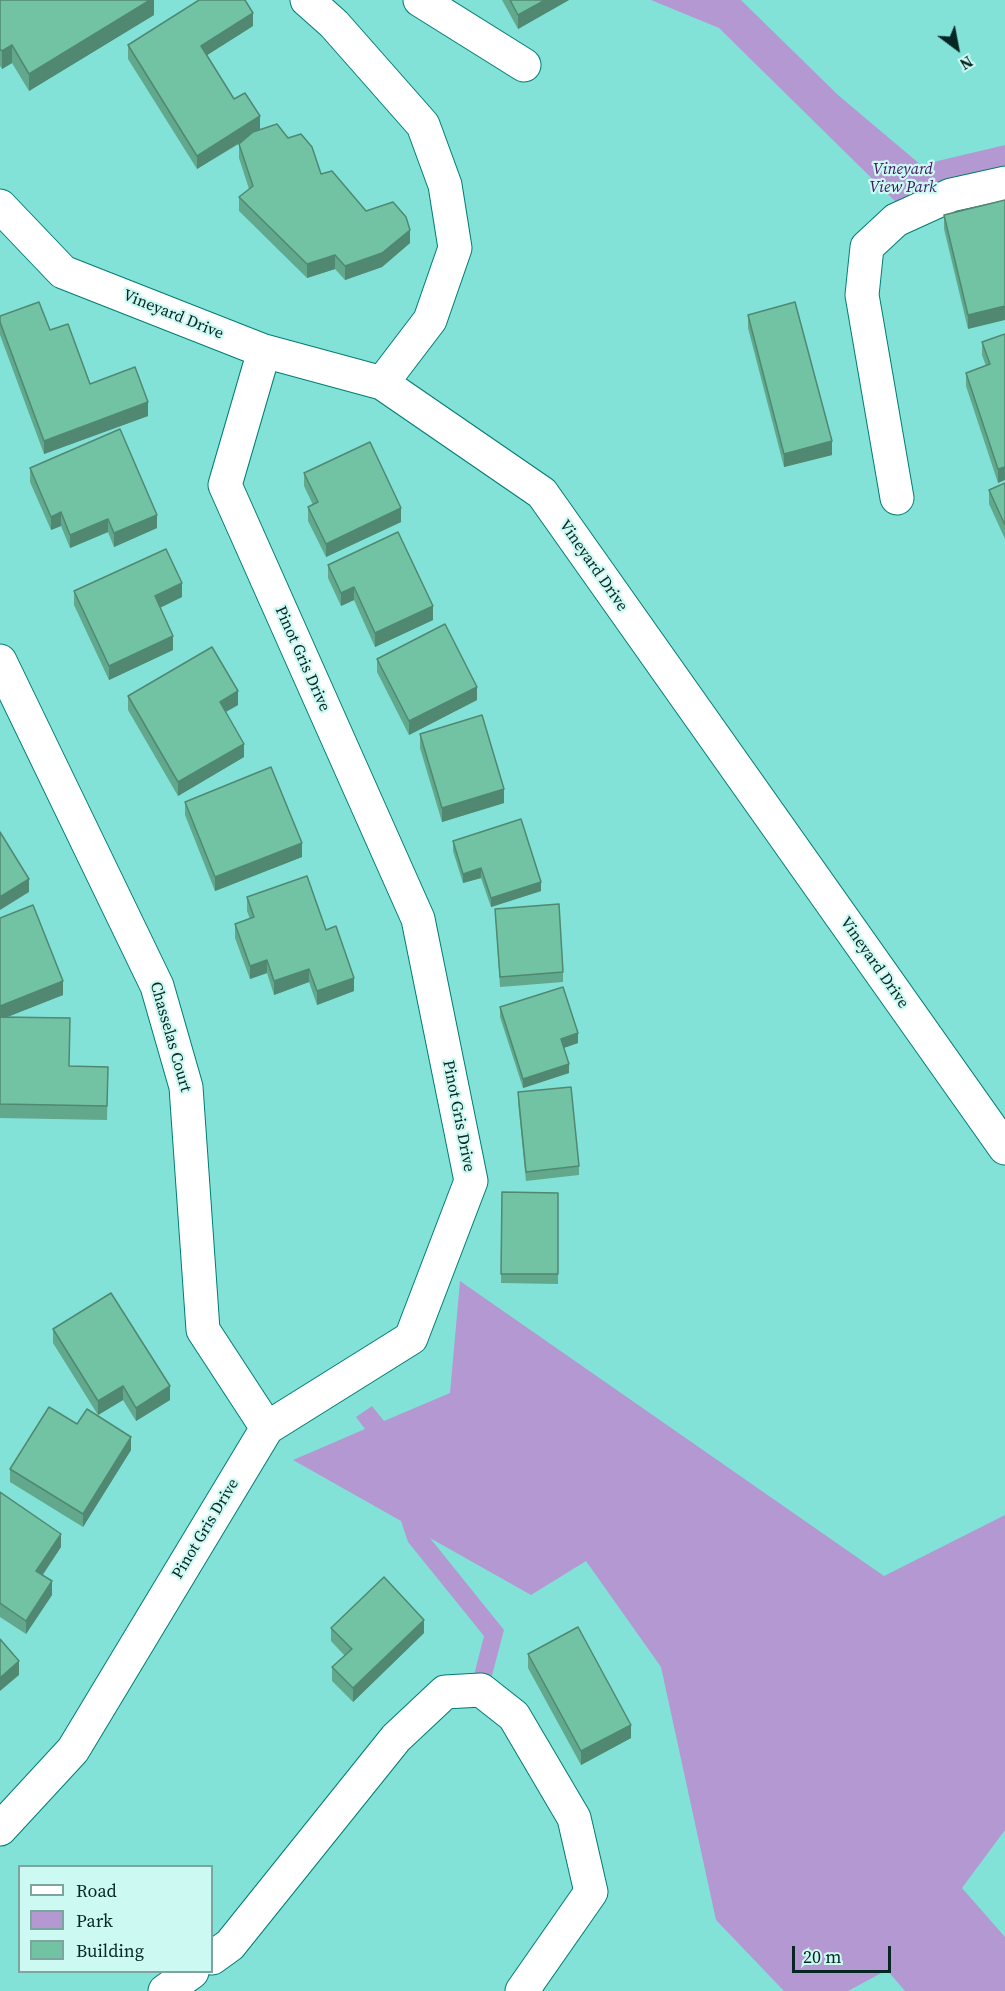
<!DOCTYPE html>
<html>
<head>
<meta charset="utf-8">
<style>
	body { margin:0 }
	#map { position:relative; width:1005px; height:1991px; overflow:hidden; background:#82e2d8; font-family:"Source Serif 4",serif }
	canvas { display:block }
	.legend { position:absolute; left:18px; top:1865px; width:195px; height:108px; box-sizing:border-box; background:#cdf9f3; border:2px solid #7da5a0; margin:0; padding:8px 10px; list-style:none; font-size:18px; color:#062623 }
	.legend li { display:flex; align-items:center; gap:12px; height:30px }
	.legend b { width:30px; border:2px solid #7da5a0 }
	.north { position:absolute; left:927px; top:18px; width:60px; height:60px; -webkit-text-stroke:4px #cdf9f3; paint-order:stroke; rotate:148deg; font-size:16px; font-weight:700; line-height:24px; text-align:center; color:#062623 }
	.north::after { content:''; display:block; margin:auto; width:21px; height:27px; background:#062623; clip-path:polygon(50% 0,100% 100%,50% 72%,0 100%) }
	.scale { position:absolute; left:792px; top:1946px; width:99px; height:27px; box-sizing:border-box; border:3px solid #062623; border-top:0; padding-left:8px; font-size:18px; line-height:21px; white-space:nowrap; color:#062623; -webkit-text-stroke:4px #cdf9f3; paint-order:stroke }
</style>
</head>
<body>
<div id="map">
<canvas width="1005" height="1991"></canvas>
<ul class="legend">
<li><b style="height:8px;background:#fff"></b>Road</li>
<li><b style="height:16px;background:#b498d2"></b>Park</li>
<li><b style="height:16px;background:#72c3a3"></b>Building</li>
</ul>
<div class="north">N</div>
<div class="scale">20 m</div>
</div>
<script>
const g = document.querySelector('canvas').getContext('2d');
g.lineJoin = 'round';
function fill(path, color) { g.fillStyle = color; g.fill(path, 'evenodd'); }
const shape = rows => new Path2D(rows.map(r => 'M' + r).join(''));
function strokePath(path, color, width, dash) { g.strokeStyle = color; g.lineWidth = width; g.lineCap = dash ? 'butt' : 'round'; g.setLineDash(dash || []); g.stroke(path); }
function drawText(font, color, halo, rows, align = 'center') {
  g.font = font + ' "Source Serif 4",serif'; g.lineWidth = 4.5; g.setLineDash([]); g.textBaseline = 'middle'; g.strokeStyle = halo; g.fillStyle = color; for (const [text, x, y, turn = 0] of rows) {
    g.save(); g.translate(x, y); g.rotate((+turn || 0) * Math.PI / 180); g.textAlign = isNaN(turn) ? turn : align; if (halo) g.strokeText(text, 0, 0); g.fillText(text, 0, 0); g.restore();
  }
}
fill(shape([
	[651,0,741,0,838,95,921,165,1005,145,1005,175,904,210,719,28],
	[460,1281,884,1576,1005,1515,1005,1830,962,1888,1005,1937,1005,1991,905,1991,887,1970,848,1991,784,1991,716,1920,661,1667,586,1561,531,1595,430,1538,504,1630,490,1683,473,1679,484,1636,408,1542,401,1521,293,1460,365,1429,356,1417,372,1406,384,1421,450,1393]
]), '#b498d2');
const minor = shape([
	[307,0,334,24,423,125,445,185,455,248,430,320,382,383],
	[420,0,524,65],
	[0,206,63,272,264,351,382,383,542,493,1005,1148],
	[897,498,862,295,867,247,896,220,951,195,1005,183],
	[0,661,157,986,186,1087,203,1330,267,1428],
	[0,1829,73,1750,267,1428,411,1338,471,1181,418,919,225,485,264,351],
	[212,1958,230,1945,396,1738,445,1692,481,1690,514,1716,574,1818,591,1892,522,1991],
	[165,1991,192,1972]
]);
strokePath(minor, '#007c73', 35);
strokePath(minor, '#fff', 33);
fill(shape([
	[0,0,154,0,154,15,29,91,12,63,2,69,0,66],
	[502,0,569,0,518,29],
	[253,26,207,55,234,99,260,130,288,138,321,174,366,211,410,243,382,267,345,280,335,269,307,278,239,211,239,197,249,189,239,158,239,144,242,142,197,169,128,59,128,45],
	[1005,200,968,329,944,229,944,215],
	[748,315,832,455,784,467,748,328],
	[0,316,50,330,90,384,148,416,44,454,0,335],
	[1005,334,998,483,966,386,966,373,986,366,982,355,982,342],
	[30,468,157,528,114,547,108,532,70,548,61,526,51,530,30,482],
	[304,473,401,522,326,557,308,521,308,507,313,505,304,486],
	[1005,483,1005,539,989,504,989,490],
	[328,565,433,620,375,647,354,600,341,606,328,578],
	[74,591,182,597,160,608,173,650,109,680,74,605],
	[377,659,477,700,409,735,377,672],
	[128,696,238,705,226,712,244,757,178,796,128,710],
	[420,734,504,803,442,822,420,748],
	[185,802,302,857,215,891,185,815],
	[453,841,541,891,491,907,481,878,463,883,453,851],
	[247,897,326,930,354,991,317,1005,309,982,274,995,267,973,250,979,235,938,235,924,250,919,247,911],
	[495,909,563,972,563,982,500,987],
	[0,918,63,995,6,1017,69,1066,108,1067,107,1120,0,1118],
	[500,1007,578,1043,563,1048,569,1073,523,1088,500,1017],
	[518,1092,579,1166,579,1175,526,1181,518,1102],
	[502,1192,558,1193,558,1284,501,1283],
	[53,1329,170,1400,136,1421,123,1400,98,1415,53,1343],
	[77,1424,131,1450,83,1527,10,1482,10,1469],
	[0,1492,61,1547,43,1575,52,1595,26,1634,0,1617],
	[331,1628,424,1633,353,1702,332,1681,332,1667,345,1656,331,1641],
	[528,1654,631,1738,581,1765,528,1668]
]), '#62a88c');
fill(shape([
	[150,0,154,0,154,15,29,91,29,74],
	[545,0,569,0,518,29,518,15],
	[253,13,253,26,201,59,201,46],
	[12,45,12,63,2,69,2,51],
	[260,116,260,130,197,169,197,156],
	[410,230,410,243,382,267,345,280,345,266],
	[335,255,335,269,307,278,307,264],
	[1005,306,1005,320,968,329,968,315],
	[148,402,148,416,44,454,44,441],
	[832,441,832,455,784,467,784,454],
	[1005,467,1005,480,998,483,998,469],
	[401,508,401,522,326,557,326,544],
	[61,512,61,526,51,530,51,517],
	[157,515,157,528,114,547,114,533],
	[108,519,108,532,70,548,70,535],
	[182,583,182,597,155,610,155,596],
	[354,587,354,600,341,606,341,593],
	[433,606,433,620,375,647,375,633],
	[173,636,173,650,109,680,109,666],
	[477,687,477,700,409,735,409,721],
	[238,691,238,705,220,715,220,702],
	[244,744,244,757,178,796,178,782],
	[504,789,504,803,442,822,442,808],
	[302,843,302,857,215,891,215,877],
	[481,868,481,878,463,883,463,874],
	[29,879,29,892,0,910,0,897],
	[541,882,541,891,491,907,491,898],
	[267,960,267,973,250,979,250,966],
	[309,969,309,982,274,995,274,981],
	[354,978,354,991,317,1005,317,991],
	[63,981,63,995,0,1020,0,1006],
	[578,1033,578,1043,561,1049,561,1039],
	[569,1064,569,1073,523,1088,523,1079],
	[123,1386,123,1400,98,1415,98,1401],
	[170,1386,170,1400,136,1421,136,1408],
	[131,1437,131,1450,83,1527,83,1514],
	[61,1534,61,1547,36,1584,36,1571],
	[52,1581,52,1595,26,1634,26,1621],
	[424,1620,424,1633,353,1702,353,1688],
	[19,1661,19,1675,0,1691,0,1678],
	[631,1725,631,1738,581,1765,581,1751]
]), '#508872');
const building = shape([
	[0,0,150,0,29,74,12,45,2,51,0,49,0,0],
	[199,0,245,0,253,13,201,46,234,99,245,93,260,116,197,156,128,45,199,0],
	[510,0,545,0,518,15,510,0],
	[277,124,288,138,301,134,312,147,321,174,332,171,366,211,393,202,406,217,410,230,382,253,345,266,335,255,307,264,239,197,253,186,239,144,253,132,277,124],
	[1005,200,1005,306,968,315,944,215,1005,200],
	[39,302,50,330,68,324,90,384,135,367,148,402,44,441,0,322,0,316,39,302],
	[795,302,832,441,784,454,748,315,795,302],
	[1005,334,1005,467,998,469,966,373,990,364,982,342,1005,334],
	[120,429,157,515,114,533,108,519,70,535,61,512,51,517,30,468,120,429],
	[370,442,401,508,326,544,308,507,318,502,304,473,370,442],
	[1005,483,1005,525,989,490,1005,483],
	[398,532,433,606,375,633,354,587,341,593,328,565,398,532],
	[166,549,182,583,155,596,173,636,109,666,74,591,166,549],
	[445,624,477,687,409,721,377,659,445,624],
	[212,647,238,691,220,702,244,744,178,782,128,696,212,647],
	[482,715,504,789,442,808,420,734,482,715],
	[271,767,302,843,215,877,185,802,271,767],
	[521,819,541,882,491,898,481,868,463,874,453,841,521,819],
	[0,832,29,879,0,897,0,832],
	[307,876,326,930,336,926,354,978,317,991,309,969,274,981,267,960,250,966,235,924,254,917,247,897,307,876],
	[559,904,563,972,500,977,495,909,559,904],
	[33,905,63,981,0,1006,0,918,33,905],
	[563,987,578,1033,561,1039,569,1064,523,1079,500,1007,563,987],
	[0,1017,70,1018,69,1066,108,1067,107,1106,0,1104,0,1017],
	[571,1087,579,1166,526,1172,518,1092,571,1087],
	[502,1192,558,1193,558,1274,501,1274,502,1192],
	[111,1293,170,1386,136,1408,123,1386,98,1401,53,1329,111,1293],
	[49,1407,77,1424,87,1409,131,1437,83,1514,10,1469,49,1407],
	[0,1492,61,1534,36,1571,52,1581,26,1621,0,1603,0,1492],
	[384,1577,424,1620,353,1688,332,1667,352,1649,331,1628,384,1577],
	[578,1627,631,1725,581,1751,528,1654,578,1627],
	[0,1639,19,1661,0,1678,0,1639]
]);
fill(building, '#72c3a3');
strokePath(building, '#508872', 1.5);
drawText('italic 16px', '#421462', '#cdf9f3', [
	["Vineyard",903,170],
	["View Park",903,188]
]);
drawText('16px', '#062623', '#cdf9f3', [
	["Vineyard Drive",173,315,22],
	["Vineyard Drive",593,566,55],
	["Pinot Gris Drive",302,659,66],
	["Vineyard Drive",874,963,55],
	["Chasselas Court",170,1037,74],
	["Pinot Gris Drive",458,1116,79],
	["Pinot Gris Drive",206,1529,-59]
]);
</script>
</body>
</html>
